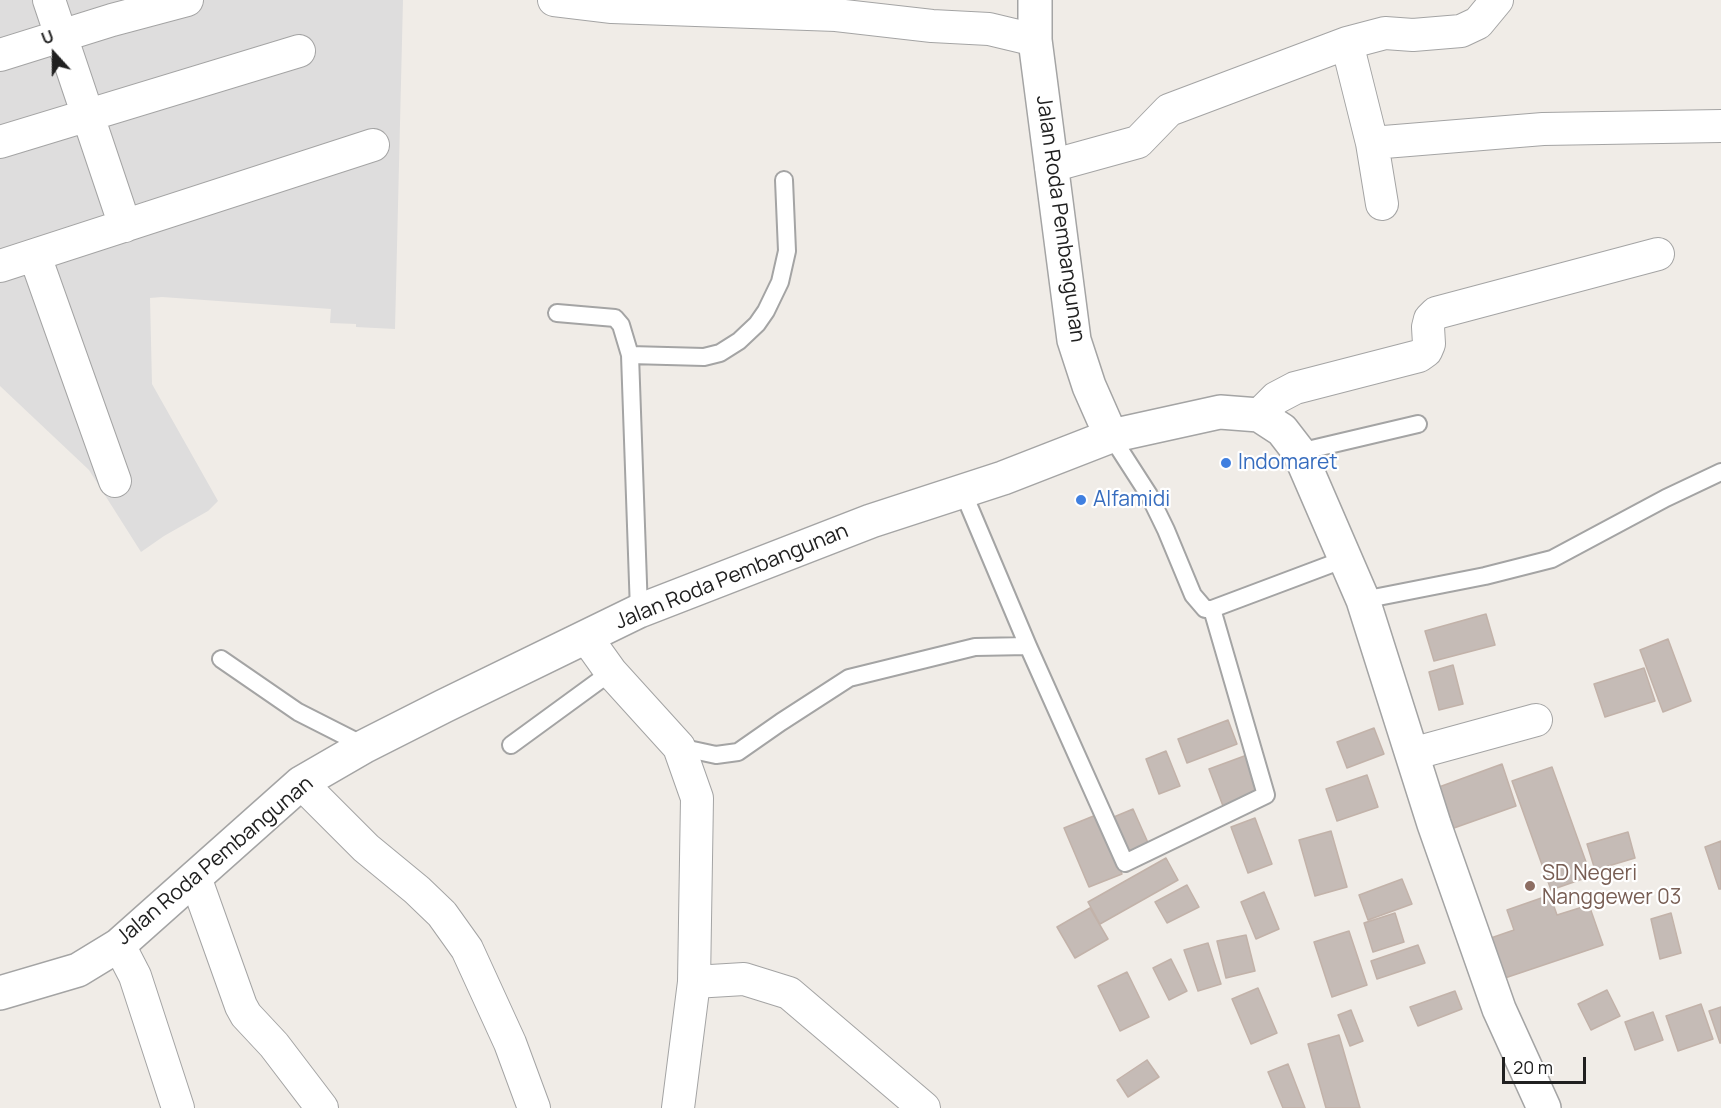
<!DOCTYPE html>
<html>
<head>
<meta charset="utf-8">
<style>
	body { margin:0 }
	#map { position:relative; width:1721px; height:1108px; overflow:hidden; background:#f0ece7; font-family:Manrope,sans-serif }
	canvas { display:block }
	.north { position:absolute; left:24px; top:24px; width:60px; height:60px; -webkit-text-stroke:4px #fff; paint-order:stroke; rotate:339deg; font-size:16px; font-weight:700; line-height:24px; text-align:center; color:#202020 }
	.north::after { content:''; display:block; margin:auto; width:21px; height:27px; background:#202020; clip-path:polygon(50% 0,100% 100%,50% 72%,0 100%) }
	.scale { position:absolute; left:1502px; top:1057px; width:84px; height:27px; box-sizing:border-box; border:3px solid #202020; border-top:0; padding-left:8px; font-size:18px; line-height:21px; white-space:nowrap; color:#202020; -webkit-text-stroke:4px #fff; paint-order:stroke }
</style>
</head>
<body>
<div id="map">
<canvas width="1721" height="1108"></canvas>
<div class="north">U</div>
<div class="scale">20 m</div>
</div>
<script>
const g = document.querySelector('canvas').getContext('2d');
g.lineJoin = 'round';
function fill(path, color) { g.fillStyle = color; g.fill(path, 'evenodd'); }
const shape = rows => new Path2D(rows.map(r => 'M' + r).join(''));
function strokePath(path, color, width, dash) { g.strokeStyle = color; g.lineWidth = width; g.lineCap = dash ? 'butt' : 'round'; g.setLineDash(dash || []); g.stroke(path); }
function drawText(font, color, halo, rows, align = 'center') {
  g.font = font + ' Manrope,sans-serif'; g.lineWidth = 4.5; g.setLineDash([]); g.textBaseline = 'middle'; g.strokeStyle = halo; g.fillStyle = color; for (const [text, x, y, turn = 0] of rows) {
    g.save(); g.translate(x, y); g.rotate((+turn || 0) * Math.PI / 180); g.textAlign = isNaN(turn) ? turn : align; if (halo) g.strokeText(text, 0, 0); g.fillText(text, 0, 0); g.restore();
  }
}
fill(shape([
	[0,0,403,0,395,329,356,327,356,324,330,323,331,309,162,297,150,298,152,384,218,501,208,511,164,536,141,552,89,470,0,386]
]), '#dedddd');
const building = shape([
	[1486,614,1495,645,1434,661,1425,631,1486,614],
	[1668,639,1691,701,1663,712,1640,650,1668,639],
	[1453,665,1463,704,1439,710,1429,672,1453,665],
	[1644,668,1655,701,1605,717,1594,684,1644,668],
	[1228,720,1237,744,1187,763,1178,739,1228,720],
	[1374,728,1384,754,1347,768,1337,742,1374,728],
	[1166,751,1180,786,1159,794,1146,759,1166,751],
	[1247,755,1261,792,1223,806,1209,769,1247,755],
	[1502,764,1516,806,1454,828,1439,787,1502,764],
	[1552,767,1591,876,1551,890,1512,781,1552,767],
	[1367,775,1378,807,1337,821,1326,789,1367,775],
	[1133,809,1149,845,1124,856,1109,819,1133,809],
	[1096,815,1122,874,1089,887,1064,828,1096,815],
	[1255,818,1272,864,1248,873,1231,827,1255,818],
	[1331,831,1347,887,1315,896,1299,840,1331,831],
	[1628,832,1635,858,1595,870,1587,844,1628,832],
	[1721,841,1721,889,1719,889,1705,847,1721,841],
	[1166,858,1178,880,1100,924,1088,902,1166,858],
	[1402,879,1412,904,1368,920,1359,895,1402,879],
	[1187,885,1199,907,1167,923,1155,902,1187,885],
	[1264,892,1279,929,1256,939,1241,902,1264,892],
	[1550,895,1557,915,1589,905,1603,945,1502,979,1488,939,1514,930,1507,910,1550,895],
	[1090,908,1108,939,1075,958,1057,927,1090,908],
	[1395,913,1404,942,1373,952,1364,923,1395,913],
	[1671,913,1681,953,1660,959,1651,919,1671,913],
	[1349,931,1367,985,1332,997,1314,942,1349,931],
	[1246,935,1255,971,1226,978,1217,941,1246,935],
	[1208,943,1221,984,1198,991,1184,950,1208,943],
	[1418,945,1425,963,1377,979,1371,961,1418,945],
	[1171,959,1187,991,1169,1000,1153,968,1171,959],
	[1127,972,1149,1017,1120,1031,1098,986,1127,972],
	[1258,988,1277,1033,1251,1044,1232,999,1258,988],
	[1607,990,1620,1016,1591,1030,1578,1004,1607,990],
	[1455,991,1462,1009,1418,1026,1410,1007,1455,991],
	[1701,1004,1713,1039,1678,1051,1666,1016,1701,1004],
	[1721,1007,1721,1043,1720,1043,1709,1011,1721,1007],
	[1351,1010,1363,1041,1350,1046,1338,1015,1351,1010],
	[1653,1012,1663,1040,1635,1050,1625,1022,1653,1012],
	[1339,1035,1360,1108,1326,1108,1308,1044,1339,1035],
	[1147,1060,1159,1077,1128,1097,1117,1080,1147,1060],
	[1288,1064,1305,1108,1283,1108,1268,1072,1288,1064]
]);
fill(building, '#c5bbb6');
strokePath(building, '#c2b2a9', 1.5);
const service = shape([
	[557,313,615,318,621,325,630,355,639,611],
	[630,355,704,357,720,353,739,341,757,324,766,311,780,282,787,251,784,180],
	[1111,436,1149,495,1166,530,1193,595,1205,609,1212,609,1345,559],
	[1299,452,1418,424],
	[963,492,1028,646,1125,863,1266,795,1212,609],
	[1363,600,1485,576,1552,559,1666,498,1721,472],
	[221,659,298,712,365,746],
	[511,745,611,672],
	[679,747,716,755,738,752,781,722,849,678,975,647,1028,646]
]);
const minor = shape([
	[49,0,125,226],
	[554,0,612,7,836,15,932,26,989,29,1035,40],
	[1347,43,1372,143,1543,129,1721,126],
	[0,55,112,20,187,0],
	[0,142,299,51],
	[1372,143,1382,204],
	[1051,166,1138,142,1169,110,1347,43,1385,33,1413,35,1461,31,1478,23,1497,0],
	[35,256,115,481],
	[0,266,373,145],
	[1259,415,1276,398,1295,388,1419,356,1426,351,1429,344,1428,327,1430,319,1436,313,1658,254],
	[586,637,611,672,679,747,697,798,694,982,678,1108],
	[1412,754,1536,720],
	[301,783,366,848,417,890,442,914,467,949,510,1043,534,1108],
	[195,877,241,1006,246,1015,274,1045,322,1108],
	[119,945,135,976,178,1108],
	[694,982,744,979,789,993,924,1108]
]);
const tertiary = shape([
	[1111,436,1220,412,1259,415,1282,430,1299,452,1363,600,1434,824,1499,1009,1544,1108],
	[0,993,78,970,119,945,301,783,365,746,444,706,639,611,871,521,1003,478,1111,436,1089,386,1074,340,1035,40,1035,0]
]);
strokePath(service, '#a4a4a4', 20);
strokePath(minor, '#a4a4a4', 34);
strokePath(tertiary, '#a4a4a4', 36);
strokePath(service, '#fff', 16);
strokePath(minor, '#fff', 32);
strokePath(tertiary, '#fff', 33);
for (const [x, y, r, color] of [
	[1226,463,6,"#3f7fe0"],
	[1081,500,6,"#3f7fe0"],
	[1530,886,6,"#8d6e63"]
]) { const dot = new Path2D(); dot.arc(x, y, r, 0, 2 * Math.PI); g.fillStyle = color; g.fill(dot); strokePath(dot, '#fff', 2); }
drawText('21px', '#202020', '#fff', [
	["Jalan Roda Pembangunan",1060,219,82],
	["Jalan Roda Pembangunan",732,577,-22],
	["Jalan Roda Pembangunan",215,861,-40]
]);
drawText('21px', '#366cbe', '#fff', [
	["Indomaret",1238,463],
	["Alfamidi",1093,500]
], 'left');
drawText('21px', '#785e54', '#fff', [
	["SD Negeri",1542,874],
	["Nanggewer 03",1542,898]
], 'left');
</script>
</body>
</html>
